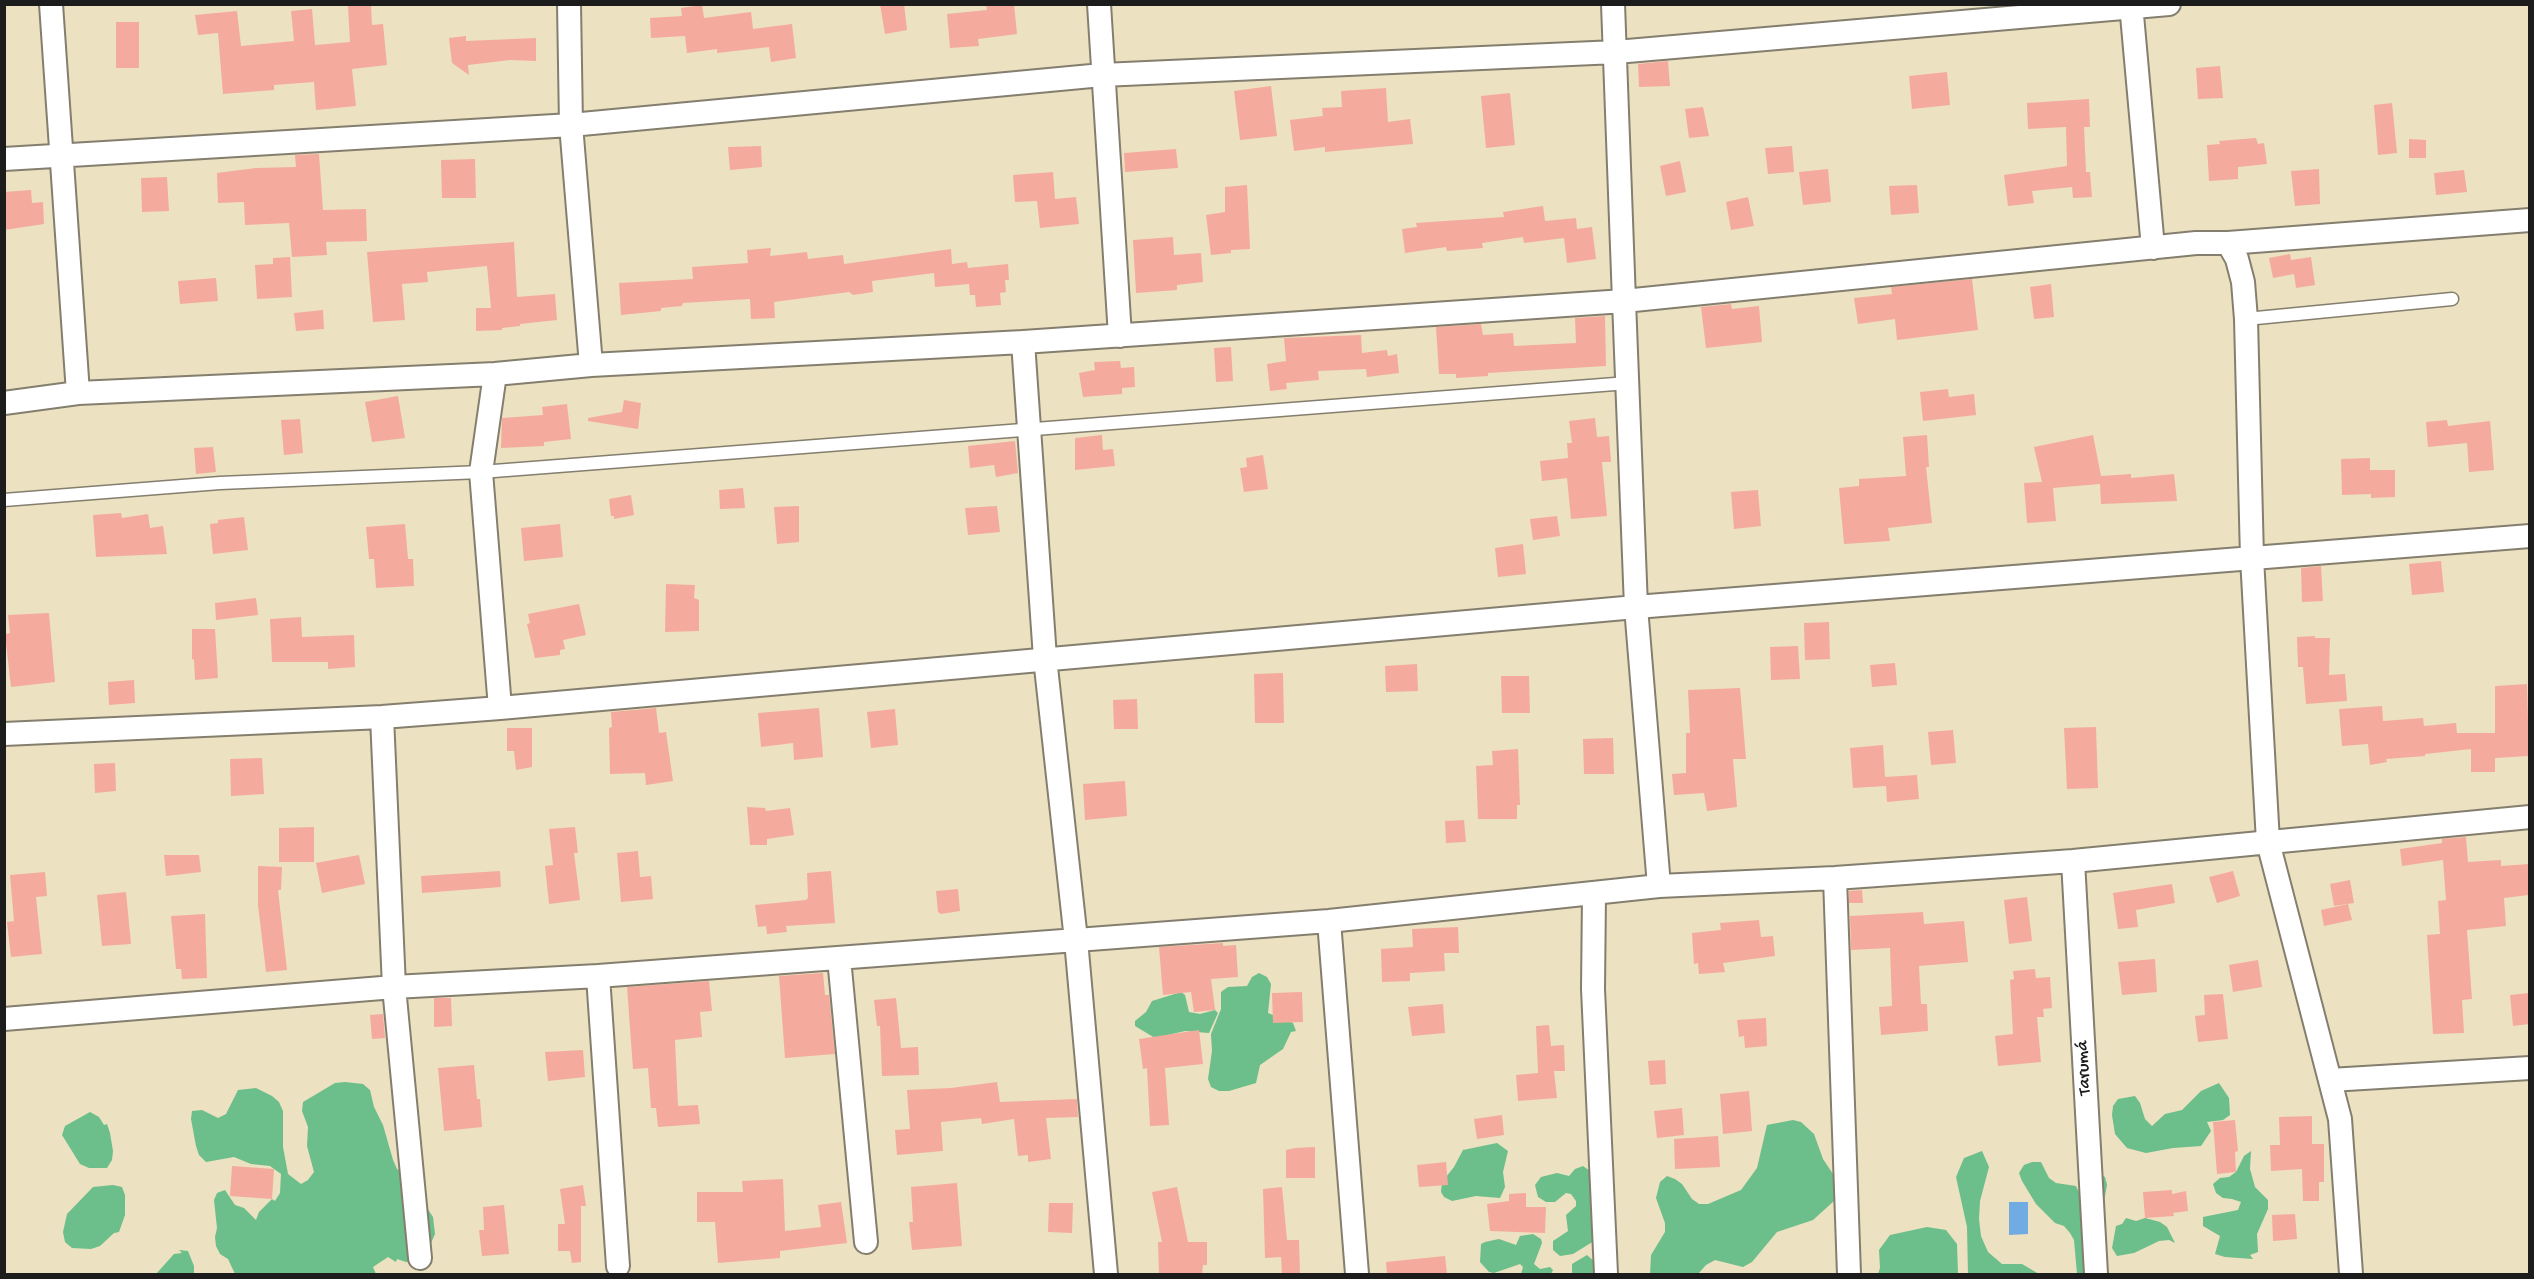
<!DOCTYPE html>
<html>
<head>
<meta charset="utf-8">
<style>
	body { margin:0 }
	#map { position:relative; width:2534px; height:1279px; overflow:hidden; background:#ece1c1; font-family:"Gochi Hand",sans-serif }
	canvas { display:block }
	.frame { position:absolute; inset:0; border:6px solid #1c1c1c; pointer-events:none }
</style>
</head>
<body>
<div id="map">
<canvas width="2534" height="1279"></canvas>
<div class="frame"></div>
</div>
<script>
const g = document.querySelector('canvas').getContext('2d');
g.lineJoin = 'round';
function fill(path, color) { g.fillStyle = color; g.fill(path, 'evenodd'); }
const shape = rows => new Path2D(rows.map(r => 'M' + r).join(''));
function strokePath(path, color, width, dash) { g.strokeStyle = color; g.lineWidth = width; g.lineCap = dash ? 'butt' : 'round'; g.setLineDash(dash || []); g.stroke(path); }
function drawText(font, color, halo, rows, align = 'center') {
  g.font = font + ' "Gochi Hand",sans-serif'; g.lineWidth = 4.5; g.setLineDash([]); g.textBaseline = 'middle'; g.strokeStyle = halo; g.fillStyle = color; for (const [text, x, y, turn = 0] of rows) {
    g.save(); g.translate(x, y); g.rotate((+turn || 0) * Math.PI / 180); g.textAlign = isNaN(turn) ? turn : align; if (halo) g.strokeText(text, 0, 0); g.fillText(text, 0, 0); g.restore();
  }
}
fill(shape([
	[1259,973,1267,977,1271,984,1268,1013,1293,1023,1296,1031,1291,1032,1283,1049,1260,1065,1256,1083,1229,1091,1219,1091,1211,1087,1208,1079,1212,1051,1211,1034,1221,1009,1221,992,1228,987,1247,986,1252,977],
	[1181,992,1185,995,1189,1012,1200,1014,1215,1010,1218,1013,1209,1033,1185,1031,1155,1038,1135,1026,1135,1021,1146,1012,1152,1001],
	[345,1082,363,1084,370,1090,374,1107,383,1125,393,1160,397,1169,404,1173,433,1217,435,1234,427,1252,415,1261,406,1262,397,1259,396,1262,388,1257,373,1267,376,1274,235,1274,228,1259,220,1254,216,1246,215,1237,217,1228,214,1200,217,1193,225,1190,235,1205,244,1208,256,1220,259,1212,272,1199,275,1201,280,1193,281,1174,270,1166,251,1164,234,1157,206,1162,199,1155,196,1146,191,1119,192,1111,202,1110,218,1118,226,1114,238,1090,256,1088,272,1096,279,1102,283,1111,283,1147,288,1174,301,1184,308,1180,314,1172,307,1146,308,1127,302,1111,303,1102,335,1083],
	[2219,1083,2229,1098,2230,1115,2223,1120,2207,1122,2211,1131,2201,1146,2173,1148,2146,1153,2127,1148,2115,1134,2112,1115,2113,1106,2118,1099,2135,1096,2140,1103,2145,1119,2152,1126,2165,1114,2182,1110,2201,1091],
	[90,1112,99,1117,104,1125,107,1124,110,1133,113,1151,112,1160,107,1168,89,1168,80,1164,62,1135,65,1126],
	[1793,1120,1801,1122,1814,1134,1823,1159,1833,1174,1839,1194,1834,1201,1813,1220,1777,1232,1752,1262,1743,1267,1715,1260,1706,1265,1698,1274,1650,1274,1651,1255,1665,1232,1665,1223,1656,1198,1660,1182,1667,1176,1675,1179,1682,1184,1692,1199,1699,1204,1708,1204,1741,1190,1757,1168,1767,1125],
	[1497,1143,1508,1151,1503,1172,1505,1187,1500,1198,1476,1196,1452,1201,1444,1197,1441,1192,1442,1182,1454,1167,1463,1150],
	[1982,1151,1989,1167,1980,1201,1979,1219,1981,1236,1988,1252,2002,1264,2022,1264,2039,1274,1968,1274,1967,1227,1956,1177,1964,1158],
	[2251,1151,2250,1169,2255,1187,2268,1200,2268,1209,2257,1234,2258,1252,2250,1255,2253,1259,2225,1257,2215,1254,2220,1236,2203,1226,2203,1217,2238,1210,2241,1202,2232,1199,2223,1198,2216,1193,2213,1184,2220,1178,2229,1177,2236,1172,2244,1156],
	[2032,1162,2041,1162,2049,1178,2056,1183,2076,1186,2084,1203,2097,1172,2105,1177,2107,1185,2102,1212,2107,1274,2077,1274,2074,1240,2070,1233,2064,1226,2055,1223,2036,1204,2022,1181,2019,1173,2024,1165],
	[1583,1166,1590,1171,1592,1185,1591,1194,1594,1202,1594,1241,1573,1254,1560,1256,1553,1250,1553,1241,1568,1231,1566,1215,1576,1206,1576,1201,1571,1194,1566,1193,1555,1202,1546,1202,1538,1197,1535,1185,1541,1177,1557,1173,1569,1176,1575,1169],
	[113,1185,122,1187,125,1195,125,1215,119,1232,114,1233,100,1246,91,1249,72,1248,65,1242,63,1232,67,1214,93,1187],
	[2126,1218,2136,1221,2145,1218,2160,1222,2167,1227,2175,1243,2169,1240,2159,1241,2134,1253,2117,1256,2112,1248,2116,1226,2122,1224],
	[1927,1227,1946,1230,1957,1244,1958,1274,1878,1274,1880,1268,1879,1250,1890,1235],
	[1533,1234,1541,1239,1542,1243,1534,1264,1540,1269,1550,1267,1553,1270,1551,1274,1521,1274,1523,1267,1520,1264,1494,1273,1489,1272,1480,1262,1481,1244,1485,1242,1499,1239,1516,1245,1520,1236],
	[179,1250,188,1251,194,1266,194,1274,156,1274,174,1254,182,1253],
	[1587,1255,1596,1263,1596,1272,1593,1274,1572,1274,1572,1264]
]), '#6cbe8a');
fill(shape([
	[2009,1202,2028,1202,2028,1234,2009,1235]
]), '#70abe1');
fill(shape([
	[880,4,904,4,907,30,885,34],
	[986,4,1014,4,1017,34,978,39,979,46,950,48,947,14,987,10],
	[371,5,372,25,383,24,387,65,352,69,356,106,316,110,314,82,274,85,274,90,223,94,218,33,198,35,195,15,237,11,241,46,294,41,291,11,312,9,315,45,350,42,348,6],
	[702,5,704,18,751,12,753,29,792,24,796,58,771,62,769,47,717,53,717,49,687,53,685,36,651,38,650,18,682,16,681,8],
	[116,22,139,22,139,68,116,68],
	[466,36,466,41,536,38,536,61,510,60,468,65,469,75,452,63,449,38],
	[1668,61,1670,86,1639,87,1638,64],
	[2220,66,2223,98,2198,99,2196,68],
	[1947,72,1950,105,1912,109,1909,76],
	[1271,86,1277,136,1240,140,1234,91],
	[1386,88,1388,122,1410,119,1413,144,1325,152,1325,147,1294,151,1290,120,1323,116,1322,108,1342,107,1341,91],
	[1510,93,1515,145,1486,148,1481,96],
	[2089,99,2090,127,2084,127,2086,172,2090,172,2092,197,2073,198,2072,187,2032,191,2034,203,2008,206,2004,175,2067,166,2066,127,2028,129,2027,103],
	[2392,103,2397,153,2378,155,2374,105],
	[1703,107,1709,136,1689,138,1685,109],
	[2256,138,2258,144,2264,143,2267,164,2238,167,2238,179,2209,181,2207,145,2220,144,2219,141],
	[2409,139,2426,140,2426,158,2409,158],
	[761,146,762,167,730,170,728,147],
	[1792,146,1794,172,1768,174,1765,148],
	[1176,149,1178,168,1125,172,1124,153],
	[319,154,323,210,366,209,367,241,326,242,327,255,292,257,289,223,245,225,244,202,218,203,217,173,256,168,296,167,295,155],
	[475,159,476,198,442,198,441,160],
	[1680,161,1686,192,1666,196,1660,166],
	[1828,169,1831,202,1803,205,1799,172],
	[2319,169,2320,204,2295,206,2291,171],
	[2464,170,2467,192,2436,195,2434,173],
	[1053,172,1055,199,1076,197,1079,224,1040,228,1037,201,1015,202,1013,175],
	[167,177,169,211,142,212,141,178],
	[1247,185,1250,249,1231,250,1231,253,1211,255,1206,215,1225,212,1225,187],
	[1917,185,1919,213,1891,215,1889,186],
	[31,190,32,203,43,202,44,224,4,230,4,192],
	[1748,197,1754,226,1731,230,1726,202],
	[1543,206,1545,221,1576,218,1577,229,1592,227,1596,259,1567,263,1564,238,1524,243,1523,237,1482,243,1483,248,1447,251,1446,247,1405,253,1402,229,1417,227,1416,223,1504,217,1503,212],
	[1173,237,1174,255,1201,253,1203,282,1177,285,1177,290,1136,293,1133,240],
	[514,242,517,297,555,294,557,320,520,324,520,326,502,328,502,330,476,331,476,308,491,308,487,266,427,272,428,282,402,284,405,320,373,322,367,252],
	[771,248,770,256,807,252,808,259,843,255,844,264,951,249,952,264,967,262,968,268,1008,264,1009,280,1005,280,1006,292,1000,293,1001,305,976,307,975,295,970,295,969,284,935,287,934,273,872,281,873,292,853,295,849,292,774,302,775,318,751,319,750,299,683,303,682,306,661,308,661,311,621,315,619,283,693,279,692,267,748,263,747,250],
	[2290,254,2291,260,2311,257,2315,285,2296,288,2294,274,2273,278,2269,258],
	[290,257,292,297,257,299,255,265,273,264,273,258],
	[216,278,218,301,180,304,178,281],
	[1972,279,1978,330,1897,340,1895,319,1858,324,1854,298,1892,294,1891,287],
	[2051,284,2054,317,2034,319,2030,287],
	[1731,304,1732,309,1759,306,1762,342,1706,348,1701,307],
	[323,310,324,329,296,331,294,313],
	[1605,316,1606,366,1488,373,1488,376,1456,378,1456,374,1439,374,1436,327,1481,324,1483,335,1513,333,1514,346,1576,343,1575,318],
	[1361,335,1362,353,1387,350,1388,356,1397,354,1399,373,1367,377,1366,369,1318,371,1319,380,1286,383,1287,389,1270,391,1267,364,1286,361,1284,338],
	[1231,347,1233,381,1216,382,1214,348],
	[1120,361,1121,368,1134,367,1135,387,1122,388,1122,394,1083,397,1079,373,1095,370,1094,362],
	[1948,389,1949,397,1974,394,1976,415,1923,421,1920,392],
	[398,396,405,438,372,442,365,402],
	[624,400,641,403,638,429,588,421,588,418,622,412],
	[567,404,571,439,544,442,544,446,501,448,502,418,543,415,542,407],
	[1595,418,1597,437,1609,436,1611,462,1602,462,1607,516,1571,519,1567,478,1542,481,1540,461,1568,458,1567,443,1572,443,1569,421],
	[300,419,303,453,284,455,281,420],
	[2447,420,2448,426,2490,421,2494,470,2469,472,2467,443,2428,447,2426,422],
	[1102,435,1103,450,1113,449,1115,466,1075,470,1075,438],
	[1927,435,1929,467,1926,467,1932,523,1888,528,1890,541,1844,544,1839,488,1859,486,1859,479,1906,476,1903,437],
	[2093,435,2101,476,2131,474,2131,478,2174,474,2177,501,2101,504,2100,484,2053,488,2056,521,2027,523,2024,483,2042,482,2034,447],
	[1015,441,1018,473,996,477,994,465,970,468,968,446],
	[213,447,216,472,196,474,194,448],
	[1263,455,1268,489,1244,492,1240,468,1247,467,1246,458],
	[2370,458,2370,470,2395,470,2395,497,2371,498,2371,494,2342,495,2341,459],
	[743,488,745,508,720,509,719,490],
	[1758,490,1761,526,1734,529,1731,492],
	[631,495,634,515,614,519,614,516,611,516,609,499],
	[799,506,799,542,777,544,774,507],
	[997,506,1000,532,968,535,965,508],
	[121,513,122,518,148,514,150,528,163,526,167,554,96,557,93,515],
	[1557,516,1560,536,1533,540,1530,519],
	[244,517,248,550,213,554,210,524,218,523,218,520],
	[405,524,408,559,413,559,414,586,376,588,374,559,369,559,366,527],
	[560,524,563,557,524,561,521,528],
	[1523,544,1526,574,1498,577,1495,548],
	[2441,561,2444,592,2412,595,2409,564],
	[2321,566,2323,601,2302,602,2301,568],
	[666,584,695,585,694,598,699,600,699,631,665,632],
	[256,598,258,615,216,620,215,603],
	[579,604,586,635,563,640,565,649,560,650,560,655,535,658,527,624,530,623,528,614],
	[49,613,55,682,11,687,5,634,10,633,8,615],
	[301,617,302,637,354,635,355,667,328,669,328,662,272,662,270,619],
	[1829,622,1830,659,1805,660,1804,623],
	[192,629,215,629,218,678,195,680,194,660,192,659],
	[2315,636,2315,638,2330,638,2329,675,2345,674,2347,701,2306,704,2303,667,2298,667,2297,637],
	[1798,646,1800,679,1771,680,1770,647],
	[1895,663,1897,685,1872,687,1870,665],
	[1417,664,1418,691,1386,692,1385,666],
	[1283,673,1284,723,1255,723,1254,674],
	[1501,676,1529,676,1530,713,1502,713],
	[134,680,135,703,109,705,108,682],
	[2527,684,2529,756,2495,758,2495,772,2471,772,2471,749,2425,754,2425,756,2386,759,2387,762,2370,765,2368,744,2342,746,2339,709,2382,706,2383,721,2423,718,2424,726,2456,723,2457,733,2495,733,2495,686],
	[1740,688,1746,759,1733,759,1737,807,1707,811,1704,793,1674,795,1672,774,1686,773,1686,733,1690,733,1688,690],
	[1137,699,1138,729,1114,729,1113,700],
	[656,708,659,733,666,732,673,781,646,785,645,773,610,774,609,728,612,727,611,712],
	[819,708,823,757,794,760,793,743,761,747,758,713],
	[895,709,898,745,871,748,867,712],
	[2096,727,2098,788,2067,789,2064,728],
	[507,728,532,728,532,767,516,770,514,751,507,751],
	[1953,730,1956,763,1931,765,1928,732],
	[1613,738,1614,774,1584,774,1583,739],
	[1883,745,1885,777,1917,775,1919,799,1887,802,1886,786,1853,788,1850,748],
	[1518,749,1520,805,1517,805,1517,819,1478,819,1476,766,1493,765,1492,751],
	[262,758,264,794,231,796,230,759],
	[115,763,116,791,95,793,94,764],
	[1125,781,1127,816,1085,820,1083,784],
	[747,807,765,808,766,811,790,808,794,835,767,839,767,845,750,845],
	[1464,820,1466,842,1446,843,1445,821],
	[314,827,314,862,279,862,279,828],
	[575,827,578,853,574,853,580,900,549,904,545,866,553,865,549,829],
	[2466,837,2468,862,2501,860,2501,866,2529,864,2529,895,2504,898,2506,926,2467,930,2472,999,2462,1000,2464,1033,2433,1034,2427,935,2440,934,2438,901,2446,900,2443,860,2402,866,2400,849,2442,843,2442,839],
	[638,851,640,877,651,876,653,899,621,902,617,853],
	[164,855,199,855,201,872,166,876],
	[359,855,365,884,322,893,316,863],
	[258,866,282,867,281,890,278,890,287,970,266,972,258,905],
	[500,871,501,887,422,893,421,876],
	[831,871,835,923,786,926,787,932,767,934,766,926,758,927,755,905,806,900,808,898,807,873],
	[2233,871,2240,896,2217,903,2209,877],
	[45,872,47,896,36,897,42,954,11,957,7,922,14,921,10,875],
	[2350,880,2354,903,2334,906,2330,884],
	[2172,884,2175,903,2136,910,2138,927,2118,929,2113,893],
	[958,889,960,911,941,914,938,912,936,891],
	[1862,890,1863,903,1849,903,1849,891],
	[126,892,131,944,102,946,97,895],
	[2027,897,2032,941,2009,944,2004,900],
	[2348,904,2352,920,2324,926,2321,910],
	[1923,912,1924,924,1964,921,1968,962,1919,966,1921,1004,1927,1004,1928,1031,1881,1035,1879,1007,1892,1006,1890,948,1851,950,1850,916],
	[205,914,207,978,182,979,181,969,176,969,171,916],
	[1759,920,1761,937,1773,936,1775,956,1723,963,1725,972,1699,974,1698,963,1694,964,1692,933,1721,930,1720,923],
	[1458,927,1459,953,1444,953,1445,971,1410,973,1410,981,1382,982,1381,949,1413,947,1412,929],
	[1223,943,1223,946,1236,945,1238,977,1211,979,1215,1010,1194,1012,1191,992,1163,995,1159,947],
	[2155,959,2157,992,2122,995,2118,962],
	[2258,960,2262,987,2233,992,2229,965],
	[2035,969,2036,978,2050,977,2052,1008,2043,1009,2044,1017,2037,1017,2041,1062,1998,1066,1995,1036,2013,1034,2010,980,2014,979,2013,971],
	[823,973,825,995,829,995,835,1054,785,1058,779,976],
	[709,981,712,1011,700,1012,702,1037,675,1040,678,1106,698,1105,700,1124,658,1127,656,1108,651,1108,648,1068,633,1069,627,987],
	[1302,992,1303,1022,1273,1023,1272,993],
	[2529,993,2529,1024,2513,1026,2510,995],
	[2223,994,2228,1039,2198,1042,2195,1016,2205,1015,2204,995],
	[434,998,451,998,452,1026,434,1027],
	[896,998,901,1048,918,1047,919,1075,882,1076,880,1026,877,1026,874,1000],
	[1443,1004,1445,1033,1412,1036,1408,1007],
	[383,1014,385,1038,372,1039,370,1015],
	[1766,1018,1767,1046,1745,1048,1744,1036,1739,1037,1737,1020],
	[1549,1025,1551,1046,1564,1045,1565,1071,1554,1071,1557,1098,1518,1101,1516,1075,1538,1073,1536,1026],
	[1199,1030,1203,1064,1165,1068,1169,1125,1150,1126,1147,1068,1143,1069,1139,1039],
	[583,1050,585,1077,548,1081,545,1052],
	[1665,1060,1666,1084,1650,1085,1648,1061],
	[474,1065,477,1099,480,1099,482,1127,444,1131,438,1068],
	[997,1082,1000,1102,1077,1099,1078,1117,1046,1118,1051,1159,1028,1162,1028,1155,1018,1156,1014,1119,982,1124,981,1118,941,1122,943,1151,897,1155,895,1130,910,1129,907,1090,951,1088],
	[1749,1091,1752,1131,1723,1134,1720,1094],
	[1682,1108,1684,1135,1657,1138,1654,1111],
	[1502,1115,1504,1135,1477,1139,1474,1119],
	[2312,1116,2312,1144,2324,1144,2324,1182,2319,1182,2319,1201,2303,1201,2302,1169,2271,1171,2270,1145,2280,1145,2279,1117],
	[2235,1120,2238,1151,2235,1152,2236,1172,2217,1174,2213,1122],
	[1718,1136,1720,1167,1675,1169,1674,1139],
	[1315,1147,1315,1178,1286,1178,1286,1150,1295,1148],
	[1446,1162,1448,1185,1419,1187,1417,1165],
	[232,1166,274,1169,272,1199,230,1196],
	[783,1179,785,1231,821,1227,818,1205,841,1202,847,1243,780,1251,780,1258,718,1263,715,1222,697,1222,697,1192,743,1192,742,1181],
	[957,1183,962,1246,912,1250,909,1222,913,1222,911,1187],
	[583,1185,586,1206,581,1206,581,1262,572,1263,570,1251,558,1251,558,1224,565,1224,560,1189],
	[1177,1187,1188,1242,1207,1242,1207,1265,1203,1265,1202,1275,1159,1275,1158,1242,1162,1242,1152,1192],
	[1282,1187,1287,1240,1299,1240,1300,1275,1282,1275,1281,1257,1265,1258,1263,1189],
	[2172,1190,2172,1194,2186,1191,2188,1211,2173,1213,2174,1216,2145,1218,2143,1192],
	[1526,1193,1526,1207,1546,1207,1545,1233,1490,1231,1487,1204,1509,1201,1509,1194],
	[1049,1203,1073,1203,1072,1233,1048,1232],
	[504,1205,509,1254,482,1256,479,1230,484,1230,483,1207],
	[2295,1214,2297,1239,2273,1241,2272,1215],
	[1445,1256,1447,1275,1387,1275,1386,1262]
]), '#f4ab9d');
const lane = shape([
	[2246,319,2452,299],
	[4,500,220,483,481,472,1628,383]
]);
const street = shape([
	[51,4,78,393],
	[569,4,571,125,591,365],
	[1099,4,1120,336],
	[1613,4,1624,301,2196,243,2228,243,2237,259,2243,282,2246,319,2252,558,2268,842,2340,1119,2351,1274],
	[2131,4,2153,248],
	[4,159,571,125,1102,75,1616,52,2169,4],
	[2228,243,2530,220],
	[1023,342,1045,658,1076,940,1106,1274],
	[495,374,481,472,500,708],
	[4,403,78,393,495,374,591,365,1023,342,1624,301,1636,607,1659,886],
	[382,717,394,987,420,1258],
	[4,734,382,717,500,708,1636,607,2530,536],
	[2073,861,2096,1274],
	[1835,878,1849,1274],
	[1594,894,1593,989,1606,1274],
	[1329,921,1357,1274],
	[839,958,866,1242],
	[598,976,618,1266],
	[4,1019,394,987,598,976,1329,921,1659,886,1835,878,2073,861,2530,817],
	[2330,1080,2530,1068]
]);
strokePath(lane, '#847e6e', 15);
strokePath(street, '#847e6e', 26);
strokePath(lane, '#fff', 12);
strokePath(street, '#fff', 22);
drawText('18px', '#1c1c1c', '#fff', [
	["Tarumá",2085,1068,-93]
]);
</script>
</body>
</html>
